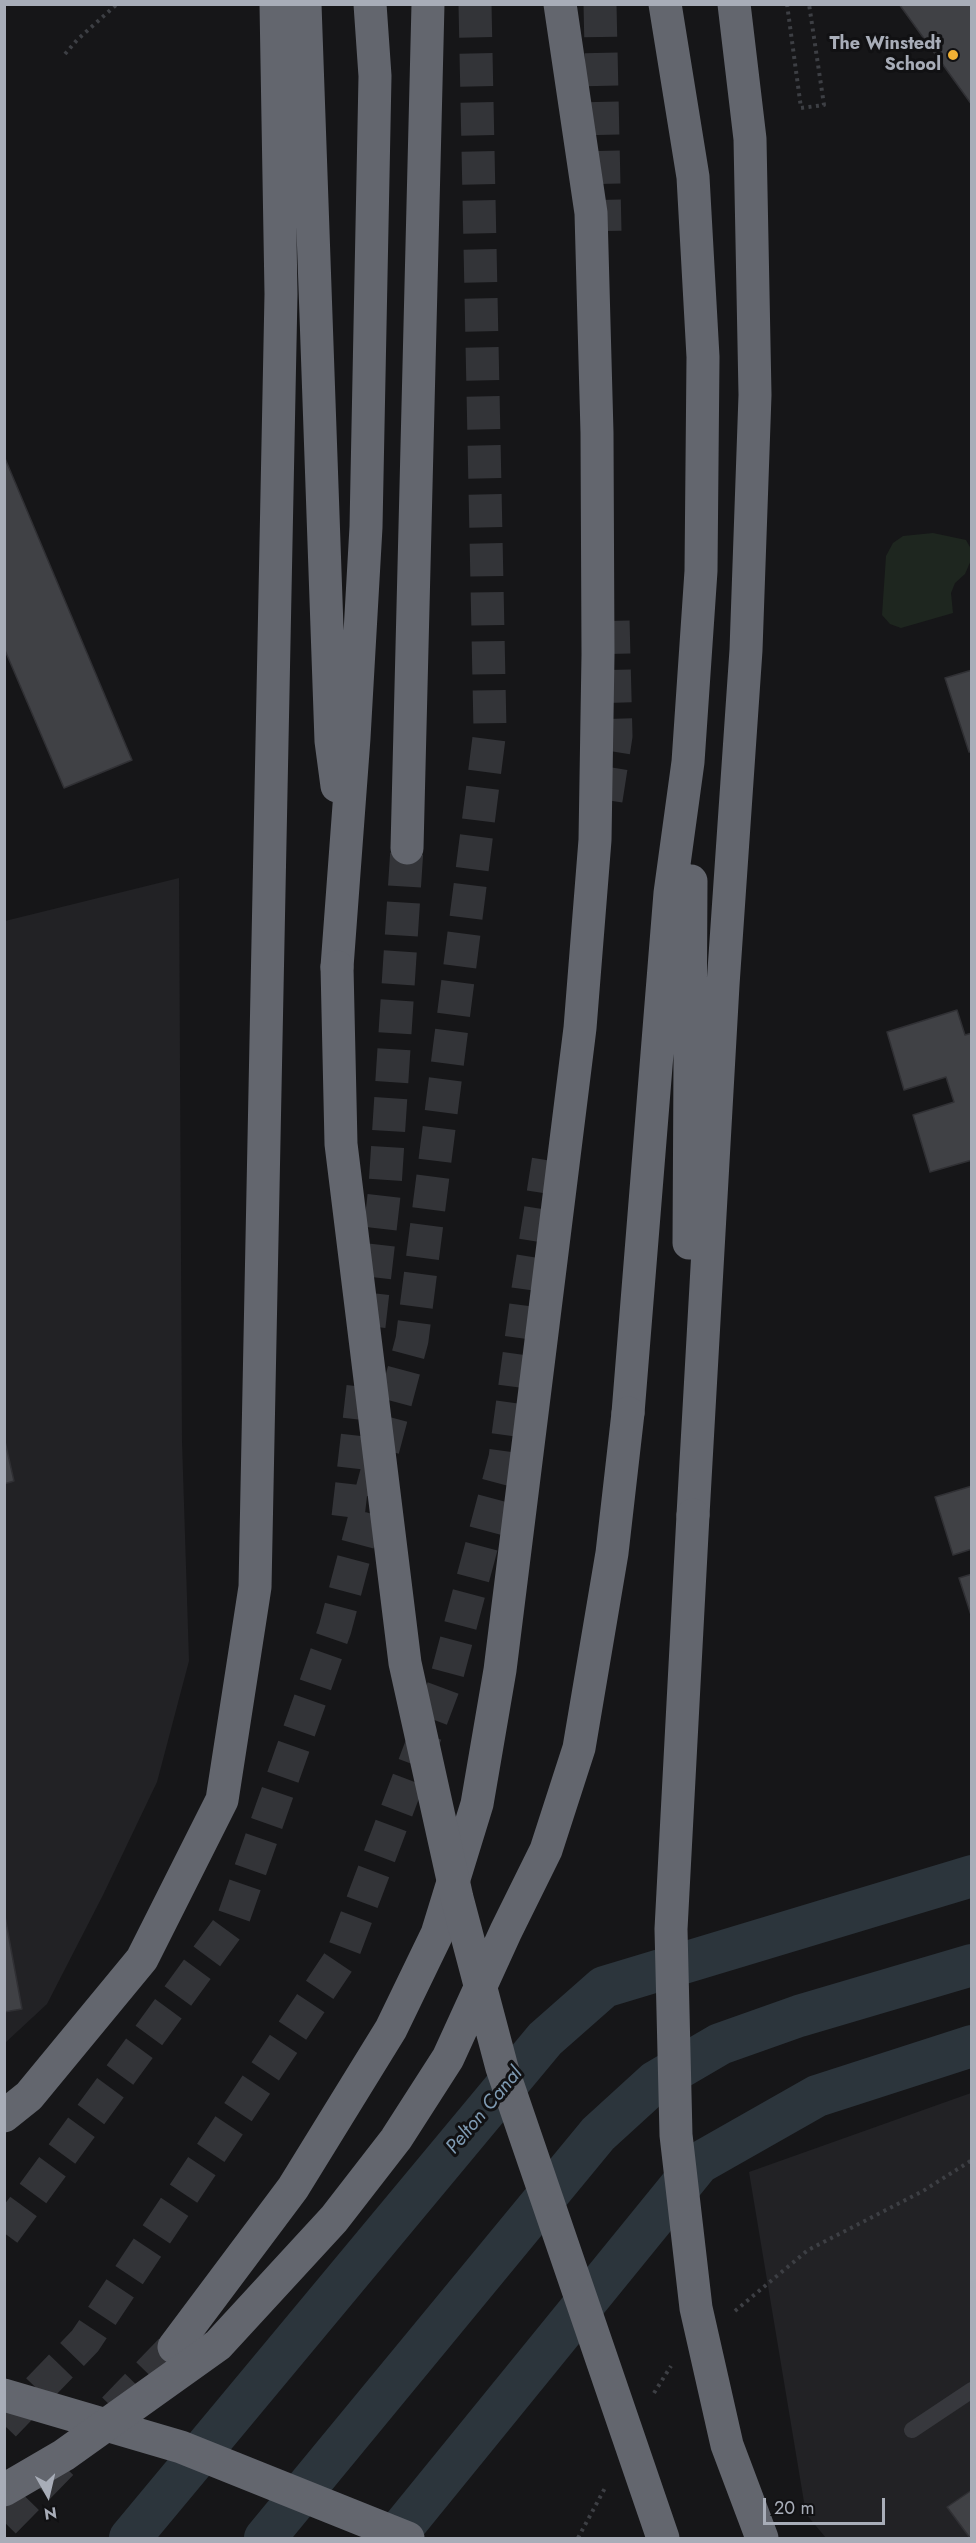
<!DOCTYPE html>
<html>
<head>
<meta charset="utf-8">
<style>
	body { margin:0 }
	#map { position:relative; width:976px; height:2543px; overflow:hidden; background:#161618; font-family:Jost,sans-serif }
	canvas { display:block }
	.frame { position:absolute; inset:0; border:6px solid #a8adb8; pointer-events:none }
	.north { position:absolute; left:18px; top:2465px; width:60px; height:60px; -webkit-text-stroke:4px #111113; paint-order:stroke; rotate:172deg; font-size:16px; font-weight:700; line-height:24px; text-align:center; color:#a8adb8 }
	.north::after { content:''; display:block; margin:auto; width:21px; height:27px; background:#a8adb8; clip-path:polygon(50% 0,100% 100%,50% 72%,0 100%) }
	.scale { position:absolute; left:763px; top:2498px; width:122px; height:27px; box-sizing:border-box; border:3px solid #a8adb8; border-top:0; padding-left:8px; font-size:18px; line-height:21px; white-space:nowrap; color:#a8adb8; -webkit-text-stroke:4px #111113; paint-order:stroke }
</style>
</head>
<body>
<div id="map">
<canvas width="976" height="2543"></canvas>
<div class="frame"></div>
<div class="north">N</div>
<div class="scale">20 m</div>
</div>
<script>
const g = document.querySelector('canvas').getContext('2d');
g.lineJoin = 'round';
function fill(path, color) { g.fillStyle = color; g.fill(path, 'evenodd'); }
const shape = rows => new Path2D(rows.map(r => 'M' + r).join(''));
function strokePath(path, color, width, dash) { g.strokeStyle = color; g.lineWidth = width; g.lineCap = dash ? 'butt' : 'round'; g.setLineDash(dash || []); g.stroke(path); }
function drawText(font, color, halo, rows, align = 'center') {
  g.font = font + ' Jost,sans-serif'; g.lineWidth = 6; g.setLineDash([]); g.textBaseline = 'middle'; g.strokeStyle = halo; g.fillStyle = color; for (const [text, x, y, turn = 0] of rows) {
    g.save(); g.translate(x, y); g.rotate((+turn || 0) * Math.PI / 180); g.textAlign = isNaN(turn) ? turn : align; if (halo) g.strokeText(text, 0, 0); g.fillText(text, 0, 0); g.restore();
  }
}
fill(shape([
	[179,878,182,1441,189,1661,157,1782,103,1895,47,2004,5,2043,5,921],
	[971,2093,971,2538,826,2538,806,2514,749,2172]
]), '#222225');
fill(shape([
	[933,533,966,540,971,549,971,560,965,574,955,583,951,593,953,613,901,628,890,624,882,615,886,556,893,543,903,536]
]), '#1e261f');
strokePath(shape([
	[130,2538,545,2039,604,1987,972,1876],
	[265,2538,598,2134,655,2082,720,2044,799,2016,972,1965],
	[394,2538,699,2163,817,2096,972,2046]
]), '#2c353c', 42);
const building = shape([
	[899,4,972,4,972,105,899,4],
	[4,456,132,760,64,788,4,648,4,456],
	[972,670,972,752,969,752,945,678,972,670],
	[957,1010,965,1035,972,1033,972,1160,930,1172,913,1115,954,1102,946,1077,904,1090,887,1032,957,1010],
	[4,1437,14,1481,4,1484,4,1437],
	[972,1486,972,1549,953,1555,935,1497,972,1486],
	[972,1574,972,1618,959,1578,972,1574],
	[4,1911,22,2009,4,2012,4,1911],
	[972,2490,972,2538,970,2538,947,2507,972,2490]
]);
fill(building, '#404145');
strokePath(building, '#303034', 1.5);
strokePath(shape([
	[600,4,605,231],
	[606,800,616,736,613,618],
	[369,1326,385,1187,407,848],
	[348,1517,364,1378],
	[4,2233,232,1922,335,1629,412,1340,490,730,475,4],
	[114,2409,174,2347],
	[4,2425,85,2341,341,1958,445,1683,505,1458,528,1289,549,1156],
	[4,2522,64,2461]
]), '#333438', 33, [33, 16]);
strokePath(shape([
	[787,4,801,108,824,105,809,4],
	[65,54,77,40,117,4],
	[735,2311,808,2250,923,2191,972,2160],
	[654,2393,671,2366],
	[578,2538,605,2488]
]), '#3d3f44', 4, [3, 4.5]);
strokePath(shape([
	[912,2430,972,2390]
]), '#37383d', 16);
strokePath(shape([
	[305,4,331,741,337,786],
	[407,848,428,4],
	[337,967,354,738,366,527,375,76,370,4],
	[689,1243,691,881],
	[628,1413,670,893,688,762,701,571,703,357,693,177,665,4],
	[693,1515,723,985,746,650,755,395,750,139,734,4],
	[4,2116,29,2096,142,1959,222,1800,255,1587,281,294,276,4],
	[174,2347,293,2188,391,2029,437,1934,477,1804,500,1670,580,1028,595,840,598,655,597,433,591,213,560,4],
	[4,2395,181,2447,408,2538]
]), '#63666e', 33);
strokePath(shape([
	[337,967,341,1144,405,1663,457,1898,502,2068,663,2538],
	[693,1515,671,1929,676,2135,696,2308,727,2445,762,2538],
	[4,2490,64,2455,218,2345,334,2219,396,2139,448,2058,506,1931,546,1850,579,1748,612,1553,628,1413]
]), '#63666e', 33);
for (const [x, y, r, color] of [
	[953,55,6,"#f2b134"]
]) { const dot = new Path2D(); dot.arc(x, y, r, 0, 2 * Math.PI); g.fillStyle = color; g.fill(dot); strokePath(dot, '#111113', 2); }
drawText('bold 18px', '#a8adb8', '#111113', [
	["The Winstedt",941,45],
	["School",941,66]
], 'right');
drawText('italic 20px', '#7f9bb3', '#111113', [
	["Pelton Canal",485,2111,-50]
]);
</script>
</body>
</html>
